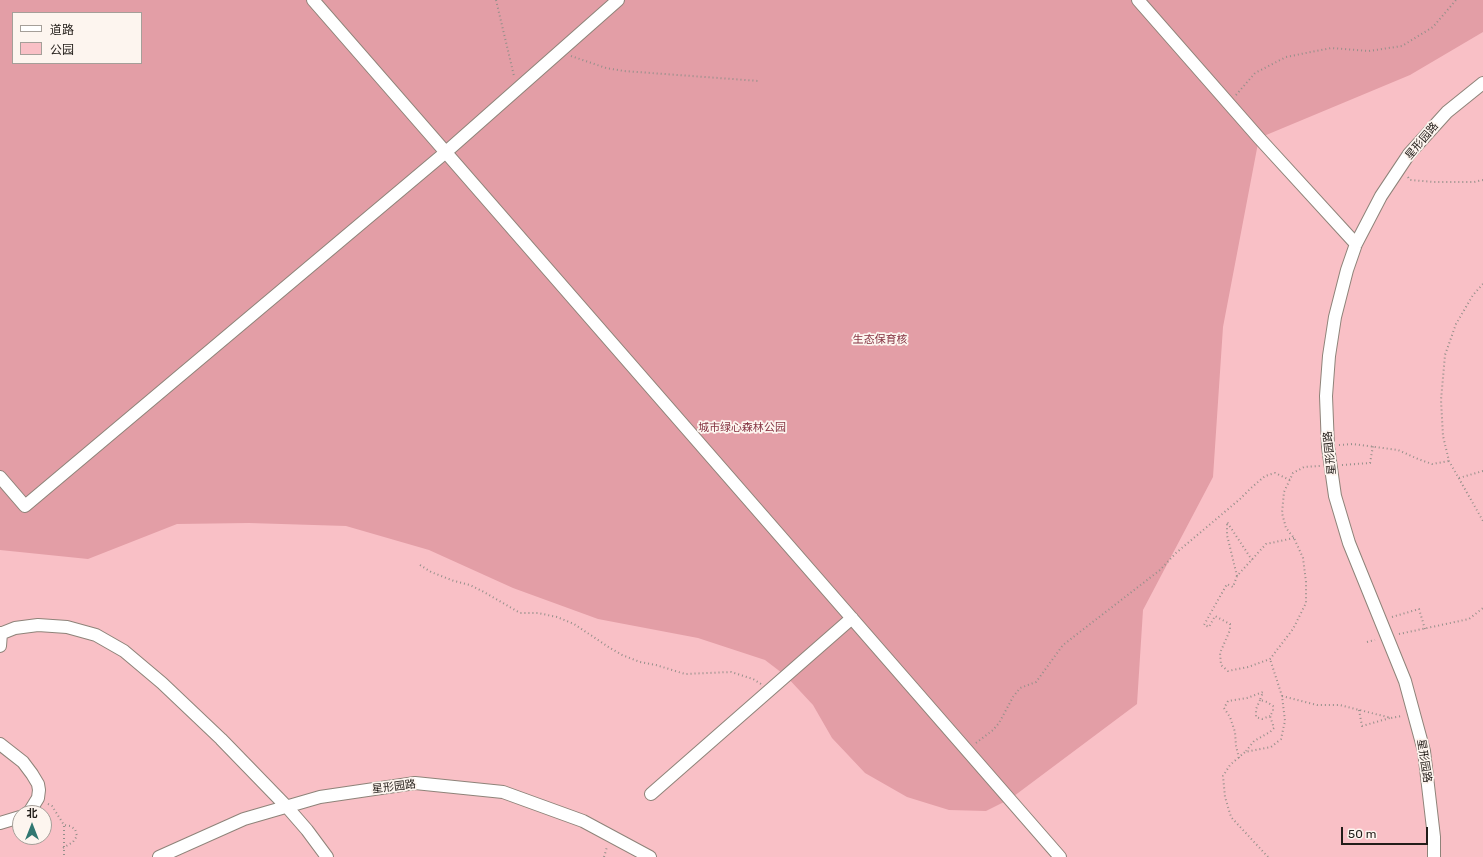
<!DOCTYPE html>
<html>
<head>
<meta charset="utf-8">
<style>
	body { margin:0 }
	#map { position:relative; width:1483px; height:857px; overflow:hidden; background:#fdf5ef; font-family:Rubik,"Noto Sans SC",sans-serif }
	canvas { display:block }
	.legend { position:absolute; left:12px; top:12px; width:130px; height:52px; box-sizing:border-box; background:#fdf5ef; border:1px solid #a59f99; margin:0; padding:5px 7px; list-style:none; font-size:12px; color:#221d19 }
	.legend li { display:flex; align-items:center; gap:8px; height:20px }
	.legend b { width:20px; border:1px solid #a59f99 }
	.north { position:absolute; left:12px; top:805px; width:40px; height:40px; box-sizing:border-box; background:#fdf5ef; border:1px solid #a59f99; border-radius:50%; rotate:0deg; font-size:11px; font-weight:700; line-height:16px; text-align:center; color:#221d19 }
	.north::after { content:''; display:block; margin:auto; width:14px; height:18px; background:#307771; clip-path:polygon(50% 0,100% 100%,50% 72%,0 100%) }
	.scale { position:absolute; left:1341px; top:827px; width:87px; height:18px; box-sizing:border-box; border:2px solid #221d19; border-top:0; padding-left:5px; font-size:12px; line-height:14px; white-space:nowrap; color:#221d19; -webkit-text-stroke:3px #fdf5ef; paint-order:stroke }
</style>
</head>
<body>
<div id="map">
<canvas width="1483" height="857"></canvas>
<ul class="legend">
<li><b style="height:5px;background:#fff"></b>道路</li>
<li><b style="height:11px;background:#f9c0c6"></b>公园</li>
</ul>
<div class="north">北</div>
<div class="scale">50 m</div>
</div>
<script>
const g = document.querySelector('canvas').getContext('2d');
g.lineJoin = 'round';
function fill(path, color) { g.fillStyle = color; g.fill(path, 'evenodd'); }
const shape = rows => new Path2D(rows.map(r => 'M' + r).join(''));
function strokePath(path, color, width, dash) { g.strokeStyle = color; g.lineWidth = width; g.lineCap = dash ? 'butt' : 'round'; g.setLineDash(dash || []); g.stroke(path); }
function drawText(font, color, halo, rows, align = 'center') {
  g.font = font + ' Rubik,"Noto Sans SC",sans-serif'; g.lineWidth = 3.5; g.setLineDash([]); g.textBaseline = 'middle'; g.strokeStyle = halo; g.fillStyle = color; for (const [text, x, y, turn = 0] of rows) {
    g.save(); g.translate(x, y); g.rotate((+turn || 0) * Math.PI / 180); g.textAlign = isNaN(turn) ? turn : align; if (halo) g.strokeText(text, 0, 0); g.fillText(text, 0, 0); g.restore();
  }
}
fill(shape([
	[0,0,1483,0,1483,857,0,857],
	[13,13,141,13,141,63,13,63],
	[20,813,44,813,44,837,20,837]
]), '#f9c0c6');
fill(shape([
	[0,0,1483,0,1483,32,1410,75,1259,138,1223,327,1213,477,1143,610,1137,704,1010,799,986,811,949,810,907,797,865,773,832,738,813,705,786,676,765,660,698,638,598,619,513,588,429,550,346,526,249,523,177,524,88,559,0,550],
	[13,13,141,13,141,63,13,63]
]), '#e39ea6');
const minor = shape([
	[313,0,1060,857],
	[1138,0,1259,138,1356,244],
	[0,477,25,506,446,152,618,0],
	[0,634,15,628,38,625,67,627,96,635,124,651,162,683,221,739,287,807,307,830,327,857],
	[0,646,1,633],
	[0,744,23,762,32,774,38,784,39,790,38,798,30,811,27,813],
	[651,794,852,618],
	[0,823,20,817],
	[159,857,244,819,320,797,415,783,503,792,583,821,650,857],
	[1434,857,1434,837,1424,751,1405,681,1349,543,1335,496,1328,447,1326,396,1329,356,1335,317,1347,270,1356,244,1381,196,1409,154,1447,112,1483,83]
]);
strokePath(minor, '#8e8379', 14);
strokePath(shape([
	[496,0,514,76],
	[571,56,606,68,624,71,759,81],
	[1236,95,1255,73,1286,57,1331,48,1369,51,1402,46,1433,27,1456,0],
	[1408,177,1410,180,1434,182,1474,182,1483,180],
	[1483,284,1473,295,1456,324,1445,355,1441,400,1443,436,1449,461,1483,521],
	[1339,445,1353,444,1398,450,1418,459,1432,464,1449,461],
	[1342,465,1370,463,1373,446],
	[1459,478,1483,471],
	[1294,538,1266,544,1237,576,1233,587,1227,584,1204,625,1209,627,1215,616,1230,624,1230,630,1220,653,1221,665,1228,671,1248,667,1270,659,1293,629,1306,603,1306,582,1303,558,1294,538,1286,528,1282,513,1284,492,1293,473,1304,467,1320,466],
	[420,565,431,572,454,581,470,585,484,592,520,613,538,613,557,617,574,624,610,648,622,655,640,662,656,665,685,674,731,672,753,679,761,684],
	[1237,576,1227,535,1227,522,1252,560],
	[1392,617,1419,609,1425,629],
	[1399,634,1469,619,1483,608],
	[1367,642,1375,640],
	[1282,696,1317,705,1340,705,1391,718,1402,716],
	[1260,700,1256,709,1256,717,1262,719,1270,716],
	[1359,710,1362,726,1390,718],
	[976,743,993,730,999,723,1013,697,1020,688,1036,682,1063,645,1160,570,1176,553,1240,499,1251,488,1265,476,1275,473,1290,480],
	[1239,758,1236,746,1235,732,1230,717,1224,708,1228,701,1247,698,1263,692,1260,700,1267,702,1273,706,1273,711,1270,716,1274,728,1270,732,1254,741,1246,751],
	[48,804,52,806,64,825,64,857],
	[63,848,73,842,77,836,75,829,70,826,64,825],
	[604,857,607,847],
	[1268,857,1231,817,1225,797,1223,776,1230,765,1245,752,1271,747,1281,739,1285,721,1282,696,1270,659]
]), '#958f8a', 2, [1, 3]);
strokePath(minor, '#fff', 12);
drawText('11px', '#221d19', '#fdf5ef', [
	["星形园路",1422,141,-50],
	["星形园路",1330,453,-96],
	["星形园路",1424,761,81],
	["星形园路",394,787,-7]
]);
drawText('11px', '#863443', '#fdf5ef', [
	["生态保育核",880,340],
	["城市绿心森林公园",742,428]
]);
</script>
</body>
</html>
